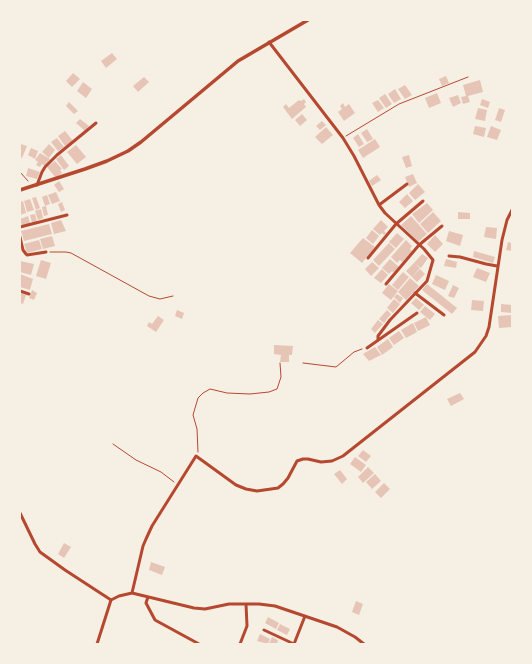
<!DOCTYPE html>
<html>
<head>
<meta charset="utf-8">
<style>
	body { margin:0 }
	#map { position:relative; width:532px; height:664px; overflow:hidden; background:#f6efe4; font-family:"DejaVu Sans",sans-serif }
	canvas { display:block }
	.frame { position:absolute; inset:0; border:21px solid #f6efe4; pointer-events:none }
</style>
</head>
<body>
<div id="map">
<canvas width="532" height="664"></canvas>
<div class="frame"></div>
</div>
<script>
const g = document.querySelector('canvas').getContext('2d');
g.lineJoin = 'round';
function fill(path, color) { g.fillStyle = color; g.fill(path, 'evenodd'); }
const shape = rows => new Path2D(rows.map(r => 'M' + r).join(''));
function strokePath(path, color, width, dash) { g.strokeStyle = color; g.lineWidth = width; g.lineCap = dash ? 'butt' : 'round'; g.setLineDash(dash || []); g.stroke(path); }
fill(shape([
	[112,53,117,59,106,68,101,61],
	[73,73,80,79,72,87,66,81],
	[446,76,449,83,442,86,439,79],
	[144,77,149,82,138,92,133,86],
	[480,80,483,92,468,96,470,102,463,104,461,97,466,96,463,85],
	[83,82,92,89,86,98,77,91],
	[405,85,412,95,405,99,398,89],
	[395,89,401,99,394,103,388,94],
	[437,93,441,103,429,108,425,98],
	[385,94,392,104,386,108,379,98],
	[458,95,461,103,453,107,449,98],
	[304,99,306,102,304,104,306,107,292,119,283,107,286,104,289,108,299,100,301,101],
	[482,99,490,102,488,108,480,105],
	[378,100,384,108,378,112,372,103],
	[69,102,78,111,74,114,66,106],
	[343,103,345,107,349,104,355,113,344,121,338,112,342,109,340,106],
	[478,108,487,110,485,121,475,119],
	[499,108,505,110,501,122,495,120],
	[302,114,307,120,300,126,295,120],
	[80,119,89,126,85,131,76,123],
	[322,121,326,125,320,130,316,126],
	[475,126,486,128,484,137,473,134],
	[491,126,501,130,497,140,487,137],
	[326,127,333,135,322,144,315,137],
	[367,129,373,139,367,142,361,133],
	[65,131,73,141,65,146,58,136],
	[358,134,364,144,359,147,353,138],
	[57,138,64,147,58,151,51,142],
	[375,139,380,147,363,158,358,150],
	[21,144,27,146,22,158,20,157],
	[49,144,55,150,49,158,42,152],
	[76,145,86,157,77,164,67,152],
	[31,148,38,151,35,159,28,155],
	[40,153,50,159,45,166,42,164,40,167,36,165,38,162,35,160],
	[61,155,69,166,64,170,56,159],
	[409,155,412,166,406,168,402,157],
	[55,161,62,169,60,170,62,173,56,178,47,167],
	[28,168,40,172,37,179,26,176],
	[413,174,417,183,409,187,405,177],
	[377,175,381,180,372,186,369,181],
	[59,181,64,189,59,192,54,185],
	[418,184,425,192,415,200,409,193],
	[56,192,60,201,52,204,48,195],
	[407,194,413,201,405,208,399,202],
	[47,195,50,204,45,206,42,197],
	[36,197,40,208,36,210,32,198],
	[30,199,34,210,27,212,24,201],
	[23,201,26,213,20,215,20,202],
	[62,202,65,210,61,212,58,204],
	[427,203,433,210,419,223,412,214],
	[46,206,48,215,44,216,42,207],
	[41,209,43,218,38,220,35,211],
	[433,212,441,221,428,233,420,224],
	[458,212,470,213,470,219,458,219],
	[35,214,37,222,32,223,30,215],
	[28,216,30,223,22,226,20,219],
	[411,216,427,234,418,242,401,225],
	[61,220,66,231,54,234,51,223],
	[381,220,388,227,384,231,386,233,384,235,382,233,380,235,373,229],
	[49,224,52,234,24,241,21,231],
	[486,227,497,228,496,239,484,237],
	[372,230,379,236,373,244,366,238],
	[449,231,463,235,460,246,446,241],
	[397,233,404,239,396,248,389,242],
	[435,235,443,244,435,252,427,244],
	[52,236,55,246,43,249,40,239],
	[363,238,375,247,362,263,350,253],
	[39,240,42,249,27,253,24,244],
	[406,240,412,246,410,249,412,251,402,262,400,260,397,263,391,257],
	[508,242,512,243,512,251,506,250],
	[389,243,395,249,379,266,373,260],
	[474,251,495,257,493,263,473,257],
	[422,254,428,258,421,268,414,263],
	[390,259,399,267,394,273,392,271,389,274,382,268],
	[446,259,457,262,456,268,444,266],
	[41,260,51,263,46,279,36,276],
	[20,261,34,264,31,275,20,272],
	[372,262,379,268,371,276,365,269],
	[414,263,420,268,412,277,406,271],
	[477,268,490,273,486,282,473,277],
	[382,269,388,275,381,283,374,278],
	[420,269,425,274,417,282,412,277],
	[403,272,409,277,398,290,392,285],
	[20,274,33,279,30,290,20,287],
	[436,275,449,281,445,290,432,284],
	[410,278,419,286,406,300,398,292],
	[389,284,398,291,391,300,382,293],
	[427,284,457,308,452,314,422,290],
	[453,285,459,288,454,298,448,296],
	[32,290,37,293,34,300,29,298],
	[20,293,26,295,23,304,20,303],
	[397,294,403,298,400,303,394,297],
	[416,298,424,305,419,310,411,303],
	[394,299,400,304,393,313,387,308],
	[472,300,484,301,483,311,471,310],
	[501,304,512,305,512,313,501,312],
	[425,306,435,314,430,320,420,312],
	[177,310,184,313,182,319,175,316],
	[387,310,391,314,384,323,379,319],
	[512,315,512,327,499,328,498,316],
	[158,316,164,320,156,332,147,326,149,322,152,324],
	[426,317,430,325,418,331,414,323],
	[378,320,383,324,375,333,371,329],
	[413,323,417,332,406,338,401,330],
	[399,331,404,338,394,345,389,338],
	[388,339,393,347,382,355,377,347],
	[274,345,293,346,292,355,289,355,289,362,280,362,281,355,274,354],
	[375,347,381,355,369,361,363,354],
	[460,393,464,399,451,406,447,399],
	[363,450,371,456,366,462,358,456],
	[355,457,366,465,361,472,350,464],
	[368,467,374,473,363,483,358,477],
	[340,470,347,479,342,484,334,474],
	[375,474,381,481,372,489,366,482],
	[384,483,390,489,381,498,375,492],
	[64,543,71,547,64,558,58,554],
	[151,562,165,567,162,575,149,570],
	[356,601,363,604,359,615,352,612],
	[268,617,279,623,276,629,265,623],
	[280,624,290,629,287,635,277,630],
	[260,634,270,639,268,644,257,641],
	[272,637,278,640,277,644,269,644]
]), '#e6c5b7');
strokePath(shape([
	[346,136,399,104,468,77],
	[20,172,28,181],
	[50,252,66,252,71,253,149,296,160,299,173,296],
	[303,363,336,367,354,352,362,349],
	[113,444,136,460,161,472,174,482],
	[198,452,197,429,193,415,198,398,203,393,210,389,227,393,250,394,269,392,277,389,281,377,280,363]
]), '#b5482f', 1);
strokePath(shape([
	[269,42,343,138,354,156,379,205,385,213,424,249,433,260,427,281,390,320,378,336,378,340],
	[37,185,42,172,45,167,57,155,96,123],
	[379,205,407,184],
	[20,227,67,215],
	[20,237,23,250,26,254,27,255,46,252],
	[449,256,460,257,486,264,497,266],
	[368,258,396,224,423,201],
	[386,284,419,245,442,226],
	[20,291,29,294],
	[415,293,444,315],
	[367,348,417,313],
	[20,513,35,544,40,552,65,570,111,600,119,596,132,593,194,608,205,609,229,604,259,604,275,606,337,627,355,637,364,644],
	[132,593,143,546,146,539,152,526,196,456,236,485,246,489,257,491,278,488,283,484,288,478,297,461,303,459,308,459,321,462,332,461,343,456,475,352,486,336,489,327,502,240,507,220,512,210],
	[148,597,146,603,155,620,199,644],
	[264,630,294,644],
	[97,644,111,600],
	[240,644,247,626,246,604],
	[294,644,305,616]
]), '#b5482f', 3);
strokePath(shape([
	[20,190,85,169,107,161,128,151,141,142,238,61,308,20]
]), '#b5482f', 3.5);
</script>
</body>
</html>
